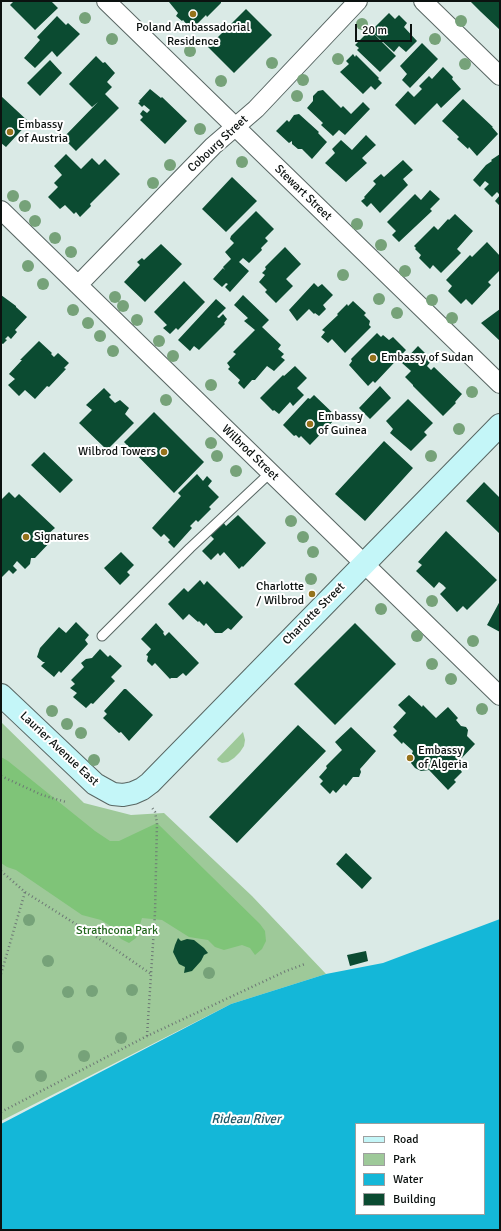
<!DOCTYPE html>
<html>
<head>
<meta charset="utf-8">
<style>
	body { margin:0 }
	#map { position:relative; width:501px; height:1231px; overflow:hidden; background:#daeae6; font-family:Signika,sans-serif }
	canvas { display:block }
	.frame { position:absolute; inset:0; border:2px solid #0c1210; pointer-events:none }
	.legend { position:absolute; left:355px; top:1123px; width:130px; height:92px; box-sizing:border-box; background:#fff; border:1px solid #9ea09f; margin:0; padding:5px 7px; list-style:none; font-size:12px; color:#0c1210 }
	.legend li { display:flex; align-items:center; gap:8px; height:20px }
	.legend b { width:20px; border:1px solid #9ea09f }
	.scale { position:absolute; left:355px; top:24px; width:57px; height:18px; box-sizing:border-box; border:2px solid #0c1210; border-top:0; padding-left:5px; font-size:12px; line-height:14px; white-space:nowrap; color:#0c1210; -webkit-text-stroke:3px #fff; paint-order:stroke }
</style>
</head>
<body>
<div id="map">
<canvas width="501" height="1231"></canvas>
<div class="frame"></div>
<ul class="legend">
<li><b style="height:5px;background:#c4f6f8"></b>Road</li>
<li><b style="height:11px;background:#9ec999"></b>Park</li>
<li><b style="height:11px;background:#14b7d8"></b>Water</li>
<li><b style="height:11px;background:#0b4b31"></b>Building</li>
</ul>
<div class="scale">20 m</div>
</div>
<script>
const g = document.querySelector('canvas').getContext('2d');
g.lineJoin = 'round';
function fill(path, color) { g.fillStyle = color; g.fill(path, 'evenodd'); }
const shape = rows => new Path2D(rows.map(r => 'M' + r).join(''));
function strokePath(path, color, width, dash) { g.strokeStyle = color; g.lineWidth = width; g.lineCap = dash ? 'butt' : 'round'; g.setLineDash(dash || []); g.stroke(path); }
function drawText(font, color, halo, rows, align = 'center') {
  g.font = font + ' Signika,sans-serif'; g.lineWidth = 4; g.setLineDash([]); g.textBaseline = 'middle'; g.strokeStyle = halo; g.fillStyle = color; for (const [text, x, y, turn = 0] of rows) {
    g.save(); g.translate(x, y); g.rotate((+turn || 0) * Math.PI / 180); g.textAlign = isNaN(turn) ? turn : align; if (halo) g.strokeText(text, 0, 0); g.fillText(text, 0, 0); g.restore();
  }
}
fill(shape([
	[1,722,84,803,131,815,164,813,252,896,326,974,231,1004,1,1121],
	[243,732,245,740,244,746,240,752,234,758,228,762,222,763,218,761,217,759]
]), '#9ec999');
fill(shape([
	[1,757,8,761,95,831,110,841,119,841,157,823,260,924,265,931,266,941,262,949,255,955,250,948,242,945,224,950,215,947,208,940,189,937,162,920,142,918,136,938,129,943,121,939,109,925,101,920,82,915,16,870,7,867,1,863]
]), '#7fc478');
fill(shape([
	[500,919,500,1230,1,1230,1,1124,231,1004,326,974,383,963],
	[356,1124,484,1124,484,1214,356,1214]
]), '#14b7d8');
fill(shape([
	[14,1,51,1,58,8,35,30,10,5],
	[170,1,221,1,221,3,207,17,206,15,193,28,189,27,183,20,182,21,176,16,178,13,169,2],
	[470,1,500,1,500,30,481,12],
	[246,9,272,35,234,73,208,47],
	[389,13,395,19,399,15,407,23,404,27,417,41,406,52,399,46,394,52,371,31],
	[57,16,66,25,68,23,80,34,57,57,52,51,35,68,24,58,40,40,37,37],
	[370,30,396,56,380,72,357,50,359,48,355,45],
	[422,43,438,59,410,88,402,80,407,74,400,66],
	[353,54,355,57,356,55,379,78,378,79,382,83,375,90,371,86,363,94,340,72,349,64,346,61],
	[96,56,103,63,105,62,115,73,107,82,112,87,105,94,119,108,76,151,63,138,98,102,92,107,69,84],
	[50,60,62,73,40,96,27,83],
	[443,67,453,77,452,79,461,89,441,108,437,103,415,125,395,105,408,91,414,97,422,89,419,86,429,76,432,79],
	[150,89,161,98,162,97,187,121,165,144,140,120,143,117,140,114,143,110,147,113,150,110,144,105,142,107,138,103,140,102,139,101],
	[323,90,341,108,343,106,351,114,363,102,370,109,345,135,339,130,333,136,321,125,323,123,307,108,313,101,313,96,318,91],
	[1,96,29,122,6,147,1,143],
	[463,99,493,127,492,127,498,134,477,156,469,147,468,149,457,139,459,137,442,121],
	[299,114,319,132,318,133,327,142,312,159,302,149,298,149,292,144,292,141,289,143,276,131,287,120,289,122,294,115],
	[366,135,376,145,362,158,367,163,346,182,325,163,335,153,332,149,341,140,352,150],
	[66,154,81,169,92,158,99,165,105,159,120,174,90,204,91,206,80,217,76,212,74,214,65,205,60,209,48,197,58,187,54,183,62,175,54,166],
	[500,154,500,206,495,201,500,195,497,192,492,197,484,189,489,184,485,181,480,187,473,180,486,165,492,161,491,160],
	[403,160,413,170,403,179,408,185,380,213,371,203,367,207,361,201,365,198,364,197,376,184,373,181,381,174,384,177],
	[232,177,257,201,226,232,202,209],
	[430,190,440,199,430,209,432,211,399,242,392,235,396,231,387,222,415,194,421,200],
	[256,211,274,229,265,238,268,241,261,248,262,250,249,263,243,258,239,262,249,271,230,292,225,287,228,284,226,283,222,287,213,279,223,268,225,270,223,267,231,259,225,252,234,243,230,239,231,236],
	[455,214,473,231,457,249,461,253,441,273,433,265,430,269,419,258,421,255,415,249,416,248,414,246,434,226,438,230,448,219,449,220],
	[487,242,500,256,500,270,488,282,491,285,472,305,466,299,461,304,448,291,452,286,446,280,470,255,472,257],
	[161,244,182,264,145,302,124,282,140,265,137,262,142,258,144,260],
	[285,247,301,264,286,279,293,286,276,303,265,292,267,290,259,282,265,275,262,273,266,269,265,267],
	[184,281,205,302,178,330,176,328,170,334,163,328,167,325,154,312],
	[314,283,318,287,322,284,333,295,323,305,326,309,319,316,315,313,314,314,309,309,297,321,289,310],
	[1,295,16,306,16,307,27,317,15,330,17,332,11,339,8,336,5,339,7,340,3,344,1,343],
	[243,295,269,320,262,327,281,345,278,349,284,354,281,357,285,360,274,371,267,366,255,380,252,380,244,389,238,383,240,380,228,369,230,367,227,363,236,354,233,352,255,330,244,321,248,318,234,305],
	[216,299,226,308,217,317,219,318,223,314,227,319,224,323,225,324,199,350,194,346,190,351,178,340],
	[353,301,366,313,363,316,364,315,370,321,369,325,371,327,345,353,332,339,328,343,321,337,325,332,322,330,338,315,337,314,347,304,348,306],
	[500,309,500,341,481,323],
	[377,333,381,337,383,335,389,340,393,337,406,350,375,383,373,381,368,386,349,365,352,361,351,359],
	[39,341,52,353,51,354,54,357,58,353,69,363,64,368,66,369,49,387,47,386,35,399,25,390,19,396,8,385,15,379,9,374,22,360,20,360],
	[418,346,432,360,427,366,431,370,434,367,462,394,455,402,456,403,443,416,413,386,413,385,405,377,411,371,402,363],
	[295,366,307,378,297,388,304,395,293,406,290,402,279,414,274,410,273,411,260,398,283,375,284,376],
	[380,386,391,398,370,419,359,408],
	[104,388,111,395,109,397,115,403,120,400,129,408,125,414,134,423,107,450,79,423,92,410,86,405],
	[314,395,337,417,310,445,301,436,299,438,296,435,294,436,283,425,308,398,310,399],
	[408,399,433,423,424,432,427,435,411,451,390,433,393,429,386,421],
	[154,412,204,462,174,493,124,442],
	[384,441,413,468,365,521,335,494],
	[44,452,73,480,60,493,31,465],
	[197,474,203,481,207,476,212,481,208,486,219,497,209,507,211,509,198,522,196,520,190,526,192,528,174,548,168,542,170,540,164,534,161,537,152,528,181,496,178,493],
	[484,482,500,498,500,534,466,501],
	[9,492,15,498,19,494,55,528,48,534,53,539,35,558,31,558,30,564,25,569,17,561,13,566,17,570,13,574,9,570,1,578,1,500],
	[238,515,266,543,243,567,242,566,239,569,224,552,220,556,218,553,211,560,202,551,214,539,210,535,223,522,226,526],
	[446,531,497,580,467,610,463,606,457,612,440,594,446,588,443,585,439,582,434,588,416,571,422,565,418,562],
	[121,552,134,565,127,572,130,575,120,585,104,568],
	[200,580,204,585,207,581,243,617,231,630,228,628,222,633,215,633,206,623,204,626,199,621,198,622,189,614,183,620,168,604,184,588,188,592],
	[500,601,500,632,487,625],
	[76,622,89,635,85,640,88,644,61,673,59,671,54,677,41,666,45,662,43,662,37,657,40,648,59,627,66,633],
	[156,623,164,632,163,633,165,636,169,632,199,663,186,676,183,673,177,678,171,678,170,679,155,663,152,666,147,661,148,656,146,655,151,649,141,639],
	[355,623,396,664,335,725,294,684],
	[100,649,108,657,110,655,122,666,111,677,115,681,93,704,91,703,86,708,73,697,77,693,70,688,75,684,71,680,84,667,81,663,86,659,92,658],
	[124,689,126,689,153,715,129,741,121,732,119,733,103,718,107,714,104,711],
	[409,695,422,707,423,705,436,718,448,707,458,718,456,720,461,726,466,727,468,730,467,736,475,744,459,761,462,763,458,767,462,772,454,780,456,782,448,790,429,770,421,771,415,768,411,763,411,756,413,751,403,742,402,744,393,735,397,731,393,727,406,713,398,705],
	[298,725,326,751,237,843,209,817],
	[351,727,376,751,360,769,361,772,359,777,353,777,346,786,344,784,336,793,333,790,330,794,320,784,323,781,319,777,327,768,326,766,342,750,335,742],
	[346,853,372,878,362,889,336,864],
	[178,938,181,941,187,939,194,940,204,948,208,953,204,955,201,961,192,971,184,973,185,967,179,964,173,952,175,945],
	[366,951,368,961,350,966,347,955]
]), '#0b4b31');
const lane = shape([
	[102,636,190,548,270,473]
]);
const street = shape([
	[106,1,500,384],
	[423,1,500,76],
	[1,210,500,696],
	[78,285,213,146,256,109,358,1]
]);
const secondary = shape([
	[1,695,95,784,113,794,123,795,133,793,142,789,150,783,500,425]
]);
strokePath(lane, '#586663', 11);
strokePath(street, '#586663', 20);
strokePath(secondary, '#586663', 24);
strokePath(shape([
	[1,776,42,795,66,802],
	[1,871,25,892,109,945,151,974],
	[1,974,25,892],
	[147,1036,155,913,157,823,155,812,151,806],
	[1,1112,147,1036,286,971,305,964]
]), '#6c7774', 2.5, [1, 3]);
strokePath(lane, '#fff', 9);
strokePath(street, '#fff', 18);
strokePath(secondary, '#c4f6f8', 22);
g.fillStyle = '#76a279';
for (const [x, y] of [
	[85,18],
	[461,21],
	[362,24],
	[112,39],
	[435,39],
	[190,51],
	[338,59],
	[272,63],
	[465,64],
	[303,80],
	[221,81],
	[297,96],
	[200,129],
	[242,162],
	[170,165],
	[153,183],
	[13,196],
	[25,206],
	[35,221],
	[357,224],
	[55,238],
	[381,245],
	[71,252],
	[28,266],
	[405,271],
	[343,275],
	[43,284],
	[115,297],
	[379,299],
	[432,300],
	[123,306],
	[73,310],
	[397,313],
	[452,318],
	[137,320],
	[88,323],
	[100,336],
	[159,341],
	[113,351],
	[173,356],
	[211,385],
	[472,392],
	[166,400],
	[459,429],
	[211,443],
	[217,456],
	[431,456],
	[236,471],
	[291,521],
	[303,537],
	[313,552],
	[311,579],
	[432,601],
	[381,609],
	[417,636],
	[473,641],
	[432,664],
	[451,679],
	[482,709],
	[52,711],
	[67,724],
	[81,733],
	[94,760],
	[29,920],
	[48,961],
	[209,973],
	[132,990],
	[92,991],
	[68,992],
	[121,1038],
	[18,1047],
	[84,1056],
	[41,1076]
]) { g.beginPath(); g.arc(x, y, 6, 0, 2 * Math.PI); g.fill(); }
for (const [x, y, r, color] of [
	[193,14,4,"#95721b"],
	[10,132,4,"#95721b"],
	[373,358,4,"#95721b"],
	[310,424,4,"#95721b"],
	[164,452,4,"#95721b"],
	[26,537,4,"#95721b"],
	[312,594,4,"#95721b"],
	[410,758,4,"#95721b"]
]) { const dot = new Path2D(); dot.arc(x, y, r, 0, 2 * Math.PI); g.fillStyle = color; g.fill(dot); strokePath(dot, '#fff', 1.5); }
drawText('12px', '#0c1210', '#fff', [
	["Poland Ambassadorial",193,28,"center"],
	["Residence",193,42,"center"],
	["Embassy",18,125],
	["of Austria",18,139],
	["Embassy of Sudan",381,358],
	["Embassy",318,417],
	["of Guinea",318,431],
	["Wilbrod Towers",156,452,"right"],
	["Signatures",34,537],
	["Charlotte",304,587,"right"],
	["/ Wilbrod",304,601,"right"],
	["Embassy",418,751],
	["of Algeria",418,765]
], 'left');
drawText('12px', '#0c1210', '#fff', [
	["Cobourg Street",218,144,-43],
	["Stewart Street",303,193,44],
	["Wilbrod Street",250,453,44],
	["Charlotte Street",314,614,-45],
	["Laurier Avenue East",59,749,43]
]);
drawText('12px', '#24671f', '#fff', [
	["Strathcona Park",117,931]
]);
drawText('italic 13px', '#1f5867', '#fff', [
	["Rideau River",246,1120]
]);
</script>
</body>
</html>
